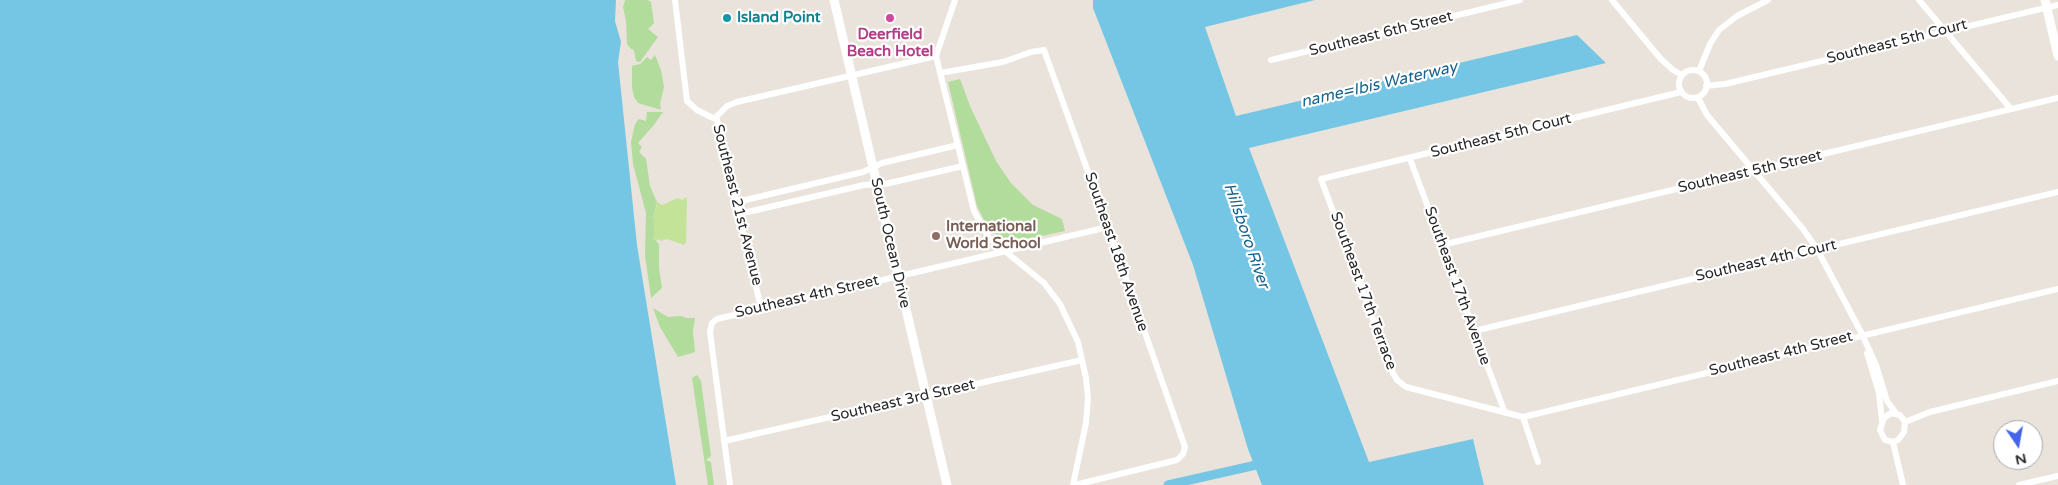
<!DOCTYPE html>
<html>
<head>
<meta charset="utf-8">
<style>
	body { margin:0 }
	#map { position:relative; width:2058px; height:485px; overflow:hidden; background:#eae3db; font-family:"Varela Round",sans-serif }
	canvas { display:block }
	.north { position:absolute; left:1993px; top:420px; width:50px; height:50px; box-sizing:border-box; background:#fff; border:1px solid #a9a9a9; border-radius:50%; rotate:168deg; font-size:14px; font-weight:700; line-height:20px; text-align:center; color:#282828 }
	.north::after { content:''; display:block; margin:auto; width:18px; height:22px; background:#4664eb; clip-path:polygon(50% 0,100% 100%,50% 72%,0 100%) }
</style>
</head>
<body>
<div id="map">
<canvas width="2058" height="485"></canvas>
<div class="north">N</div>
</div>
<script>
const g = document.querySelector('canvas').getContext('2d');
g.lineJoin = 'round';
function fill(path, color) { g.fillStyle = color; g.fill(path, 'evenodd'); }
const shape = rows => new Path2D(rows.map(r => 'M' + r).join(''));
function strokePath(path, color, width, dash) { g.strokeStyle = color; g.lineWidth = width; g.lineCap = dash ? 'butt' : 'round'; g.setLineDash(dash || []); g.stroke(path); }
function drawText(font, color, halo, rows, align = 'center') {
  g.font = font + ' "Varela Round",sans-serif'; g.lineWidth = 4.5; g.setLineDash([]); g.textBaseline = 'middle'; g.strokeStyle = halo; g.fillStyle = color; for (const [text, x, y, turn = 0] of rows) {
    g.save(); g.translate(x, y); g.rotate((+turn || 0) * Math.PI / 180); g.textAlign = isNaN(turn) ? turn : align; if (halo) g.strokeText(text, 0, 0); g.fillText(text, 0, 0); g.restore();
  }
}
fill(shape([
	[625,0,648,0,651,2,654,23,648,29,658,37,640,62,636,61,634,50,631,49,627,44,626,21,623,7],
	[655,55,661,70,664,87,660,104,661,109,658,109,638,103,634,97,632,87,632,66,640,64,647,57,651,60],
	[960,79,970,106,996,161,1011,183,1033,205,1062,219,1065,231,1005,244,987,226,977,206,948,82],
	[647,112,663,112,653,126,638,143,642,147,639,152,646,159,650,186,657,202,654,215,655,235,653,238,659,244,659,268,662,288,651,298,645,256,646,213,633,164,631,142,635,124,639,119,646,121],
	[653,308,668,317,682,316,686,318,695,318,693,331,695,352,678,357,660,327],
	[697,375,701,381,711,456,706,460,711,462,714,485,708,485,692,378]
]), '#b1dc9b');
fill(shape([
	[687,197,686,242,684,245,667,239,661,241,659,239,656,241,653,238,655,231,653,229,655,227,653,225,654,219,652,217,657,206,655,204,657,202,662,205,678,198,682,200]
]), '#c3e398');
fill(shape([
	[0,0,616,0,615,21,621,42,618,62,637,245,676,485,0,485],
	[1093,0,1315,0,1205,27,1236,116,1577,35,1606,63,1249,148,1369,462,1473,439,1484,485,1262,485,1248,449,1193,265,1093,8]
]), '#75c6e4');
strokePath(shape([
	[1168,485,1265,463]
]), '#75c6e4', 9);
strokePath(shape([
	[675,0,687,101,697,110,717,120,761,308],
	[955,0,936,56,974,211,989,238,1044,283,1060,304,1078,342,1086,378,1088,398,1086,423,1073,485],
	[1612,0,1660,58,1673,70,1682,75],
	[1919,0,2011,109],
	[1271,60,1520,0],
	'1679 84a14 14 0 1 1 28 0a14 14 0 1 1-28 0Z',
	[1699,71,1710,44,1719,30,1737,16,1768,0],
	[940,73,1003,62,1031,52,1044,50,1108,227,1185,447,1183,454,1177,460,1075,485],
	[1706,86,1725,84,2058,5],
	[1681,92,1321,179,1393,373,1397,380,1406,387,1523,417,2058,289],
	[1698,98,1707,115,1803,229,1817,249,1862,334,1876,365,1887,401,1896,413],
	[715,118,727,106,737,102,936,56],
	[1410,159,1505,413],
	[737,202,863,172,882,163,958,145],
	[739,214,864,185,885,184,963,166],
	[1442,245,2058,98],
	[1474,331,2058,192],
	[1867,353,1879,393,1882,421],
	[1891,413,1900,415,1905,422,1904,432,1898,440,1893,442,1885,440,1880,430,1884,418,1891,413],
	[1523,417,1538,462],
	[1905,422,1930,412,2058,381],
	[724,441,1082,360],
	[1893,442,1903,485],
	[730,485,710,332,712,323,717,319,1108,227],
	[2019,485,2058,476]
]), '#fff', 6);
strokePath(shape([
	[834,0,947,485],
	[2045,0,2058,56]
]), '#fff', 9);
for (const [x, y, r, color] of [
	[727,18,5,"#0f9aa8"],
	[890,18,5,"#d1479c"],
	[936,236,5,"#8d6e63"]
]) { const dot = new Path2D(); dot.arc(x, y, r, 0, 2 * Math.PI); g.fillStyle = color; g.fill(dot); strokePath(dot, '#fff', 2); }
drawText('bold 15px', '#0d838f', '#fff', [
	["Island Point",737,18]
], 'left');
drawText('15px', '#282828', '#fff', [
	["Southeast 6th Street",1381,34,-14],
	["Southeast 5th Court",1897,42,-14],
	["Southeast 5th Court",1501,136,-14],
	["Southeast 5th Street",1750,172,-13],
	["Southeast 21st Avenue",737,205,76],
	["South Ocean Drive",890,243,77],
	["Southeast 18th Avenue",1116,252,71],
	["Southeast 4th Court",1766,261,-13],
	["Southeast 17th Avenue",1457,286,70],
	["Southeast 17th Terrace",1363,291,70],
	["Southeast 4th Street",807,297,-13],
	["Southeast 4th Street",1781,354,-14],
	["Southeast 3rd Street",903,401,-13]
]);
drawText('bold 15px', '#b23c85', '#fff', [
	["Deerfield",890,35],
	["Beach Hotel",890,52]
]);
drawText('bold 15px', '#785e54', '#fff', [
	["International",946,227],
	["World School",946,244]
], 'left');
drawText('italic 16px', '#17648d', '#fff', [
	["name=Ibis Waterway",1379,85,-13],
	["Hillsboro River",1246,236,71]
]);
</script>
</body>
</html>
